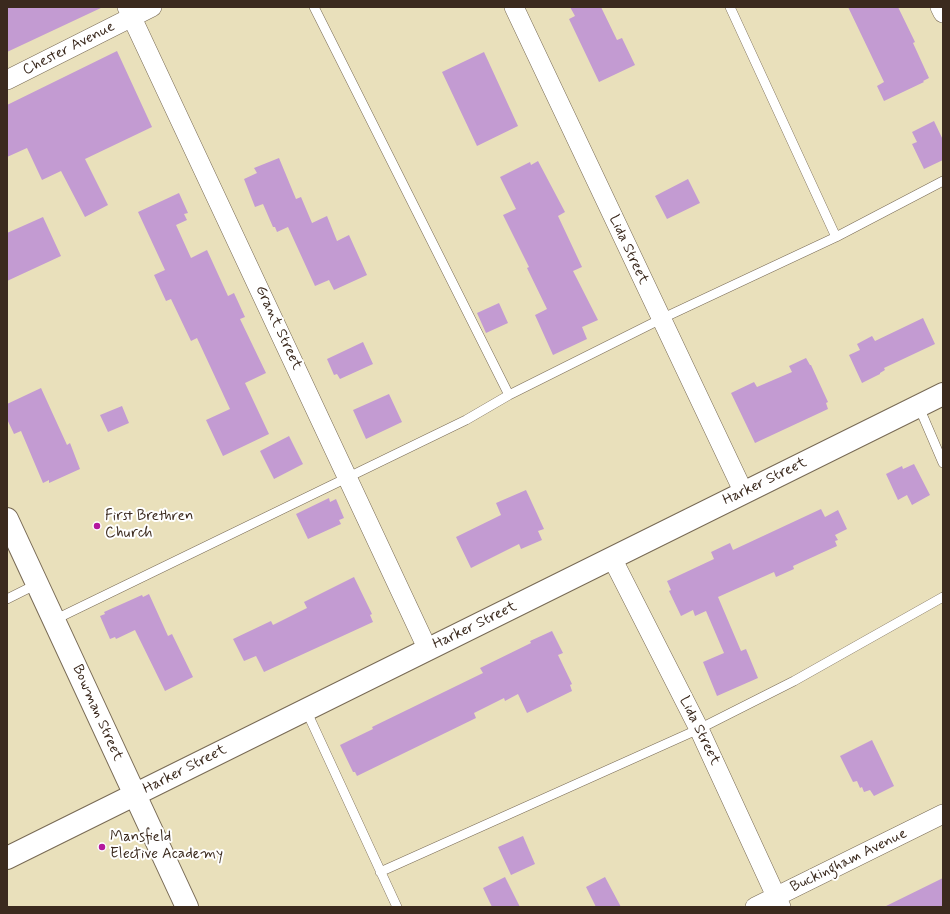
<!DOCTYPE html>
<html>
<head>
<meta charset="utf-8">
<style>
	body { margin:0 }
	#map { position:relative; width:950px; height:914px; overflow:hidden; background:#e9e0bb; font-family:Mynerve,sans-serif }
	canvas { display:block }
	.frame { position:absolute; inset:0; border:8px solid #3b2a1e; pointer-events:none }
</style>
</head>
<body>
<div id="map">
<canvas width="950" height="914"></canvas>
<div class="frame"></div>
</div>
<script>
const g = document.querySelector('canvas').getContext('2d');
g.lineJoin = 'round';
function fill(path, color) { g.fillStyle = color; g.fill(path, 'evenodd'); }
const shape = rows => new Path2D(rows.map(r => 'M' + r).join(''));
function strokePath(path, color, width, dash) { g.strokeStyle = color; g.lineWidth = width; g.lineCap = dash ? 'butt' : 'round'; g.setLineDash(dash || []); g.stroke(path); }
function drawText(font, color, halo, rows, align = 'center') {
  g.font = font + ' Mynerve,sans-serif'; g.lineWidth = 4; g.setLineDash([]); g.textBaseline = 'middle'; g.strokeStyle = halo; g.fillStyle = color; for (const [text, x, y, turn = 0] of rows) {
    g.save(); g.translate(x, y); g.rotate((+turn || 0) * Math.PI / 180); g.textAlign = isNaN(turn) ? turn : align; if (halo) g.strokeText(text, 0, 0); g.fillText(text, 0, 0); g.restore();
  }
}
fill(shape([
	[7,7,103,7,7,52],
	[570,7,601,7,617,40,622,38,635,65,599,82,569,19,575,16],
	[848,7,898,7,915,42,913,43,929,78,923,81,924,82,884,101,877,86,884,82],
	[117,51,152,127,85,159,108,205,85,217,61,171,42,180,27,148,7,157,7,105],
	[484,52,518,126,477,146,442,72],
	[934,121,943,140,943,160,924,169,912,144,917,142,912,132],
	[279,158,296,199,301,197,312,223,327,216,337,241,349,235,367,275,334,290,329,280,315,286,288,227,277,232,275,227,273,227,263,204,255,207,244,179,257,173,254,168],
	[538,161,565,212,558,216,582,267,573,271,598,320,582,327,587,339,553,355,535,315,547,309,527,268,529,267,503,215,516,209,500,177,530,162,531,165],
	[688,179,700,203,667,219,655,196],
	[179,193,188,213,184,214,187,220,176,225,191,258,207,250,228,296,234,293,245,317,240,319,266,373,245,383,269,434,223,456,206,420,230,409,197,338,191,341,171,299,166,301,154,275,165,270,138,212],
	[43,217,61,256,7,281,7,233],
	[499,303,508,323,486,333,477,313],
	[923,318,935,344,884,368,885,370,880,373,880,374,862,383,849,355,860,350,857,344,872,336,875,341],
	[363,342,373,364,340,379,337,374,334,375,327,359],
	[806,358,810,365,811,365,828,402,826,403,828,409,755,443,731,393,754,382,757,387,792,372,789,366],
	[41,388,67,445,70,443,80,469,49,483,49,480,43,483,21,431,14,434,7,419,7,404],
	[389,394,402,422,366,439,353,410],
	[122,406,129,423,108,432,100,415],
	[289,436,303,464,274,479,260,451],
	[914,464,930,495,912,505,907,495,898,500,886,474,902,466,903,469],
	[526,490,544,529,538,531,542,540,521,549,519,544,471,568,456,537,501,515,496,503],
	[329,498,330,502,336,499,344,518,339,520,341,524,308,539,296,514],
	[821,509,825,517,838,510,847,529,835,535,838,540,835,541,837,546,793,566,794,569,776,577,774,572,718,597,741,651,746,649,758,678,717,696,703,662,724,653,706,611,695,616,693,610,681,616,669,591,671,590,667,581,714,559,711,552,730,543,733,550],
	[354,577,372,614,370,615,373,622,264,672,256,656,244,661,233,639,271,621,273,625,307,608,304,602],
	[149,594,168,636,172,634,193,677,165,691,135,630,116,639,115,637,110,639,100,616,105,614,104,612,142,595,143,597],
	[552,631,563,653,558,655,572,684,570,685,572,691,527,713,518,694,505,701,504,698,474,713,476,718,357,776,355,772,353,772,340,745,373,729,372,727,483,673,480,668,531,643,530,641],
	[872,740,894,786,874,796,870,790,864,792,862,787,860,788,857,781,853,782,840,756],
	[523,836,535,864,511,875,498,847],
	[505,877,520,907,492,907,483,888],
	[605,877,621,907,596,907,586,887],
	[943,878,943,907,884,907]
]), '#c39bd2');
const lane = shape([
	[314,7,509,395],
	[730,7,836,237],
	[919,407,943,463],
	[7,599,37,584],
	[54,620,466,420,509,395,661,319,836,237,943,181],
	[306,710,397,907],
	[380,872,699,729,794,681,943,597]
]);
const street = shape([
	[127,7,428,650],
	[514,7,744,493],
	[940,7,943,13],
	[7,80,152,7],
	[612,558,699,729,781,907],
	[755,907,943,814]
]);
const secondary = shape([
	[7,519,187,907],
	[7,858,943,394]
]);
strokePath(lane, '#786a55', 10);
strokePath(street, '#786a55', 20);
strokePath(secondary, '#786a55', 24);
strokePath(lane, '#fff', 9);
strokePath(street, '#fff', 19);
strokePath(secondary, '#fff', 22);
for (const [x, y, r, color] of [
	[97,526,4,"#b5179e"],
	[102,847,4,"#b5179e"]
]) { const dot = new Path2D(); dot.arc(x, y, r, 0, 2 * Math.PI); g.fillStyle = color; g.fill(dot); strokePath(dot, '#fff', 1.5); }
drawText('15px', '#3b2a1e', '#fff', [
	["Chester Avenue",69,49,-27],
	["Lida Street",628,250,65],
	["Grant Street",278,328,65],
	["Harker Street",765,482,-26],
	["Harker Street",475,626,-26],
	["Bowman Street",97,713,66],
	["Lida Street",699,731,64],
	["Harker Street",185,770,-27],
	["Buckingham Avenue",849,861,-26]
]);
drawText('15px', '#3b2a1e', '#fff', [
	["First Brethren",105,517],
	["Church",105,534],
	["Mansfield",110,838],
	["Elective Academy",110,855]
], 'left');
</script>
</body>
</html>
